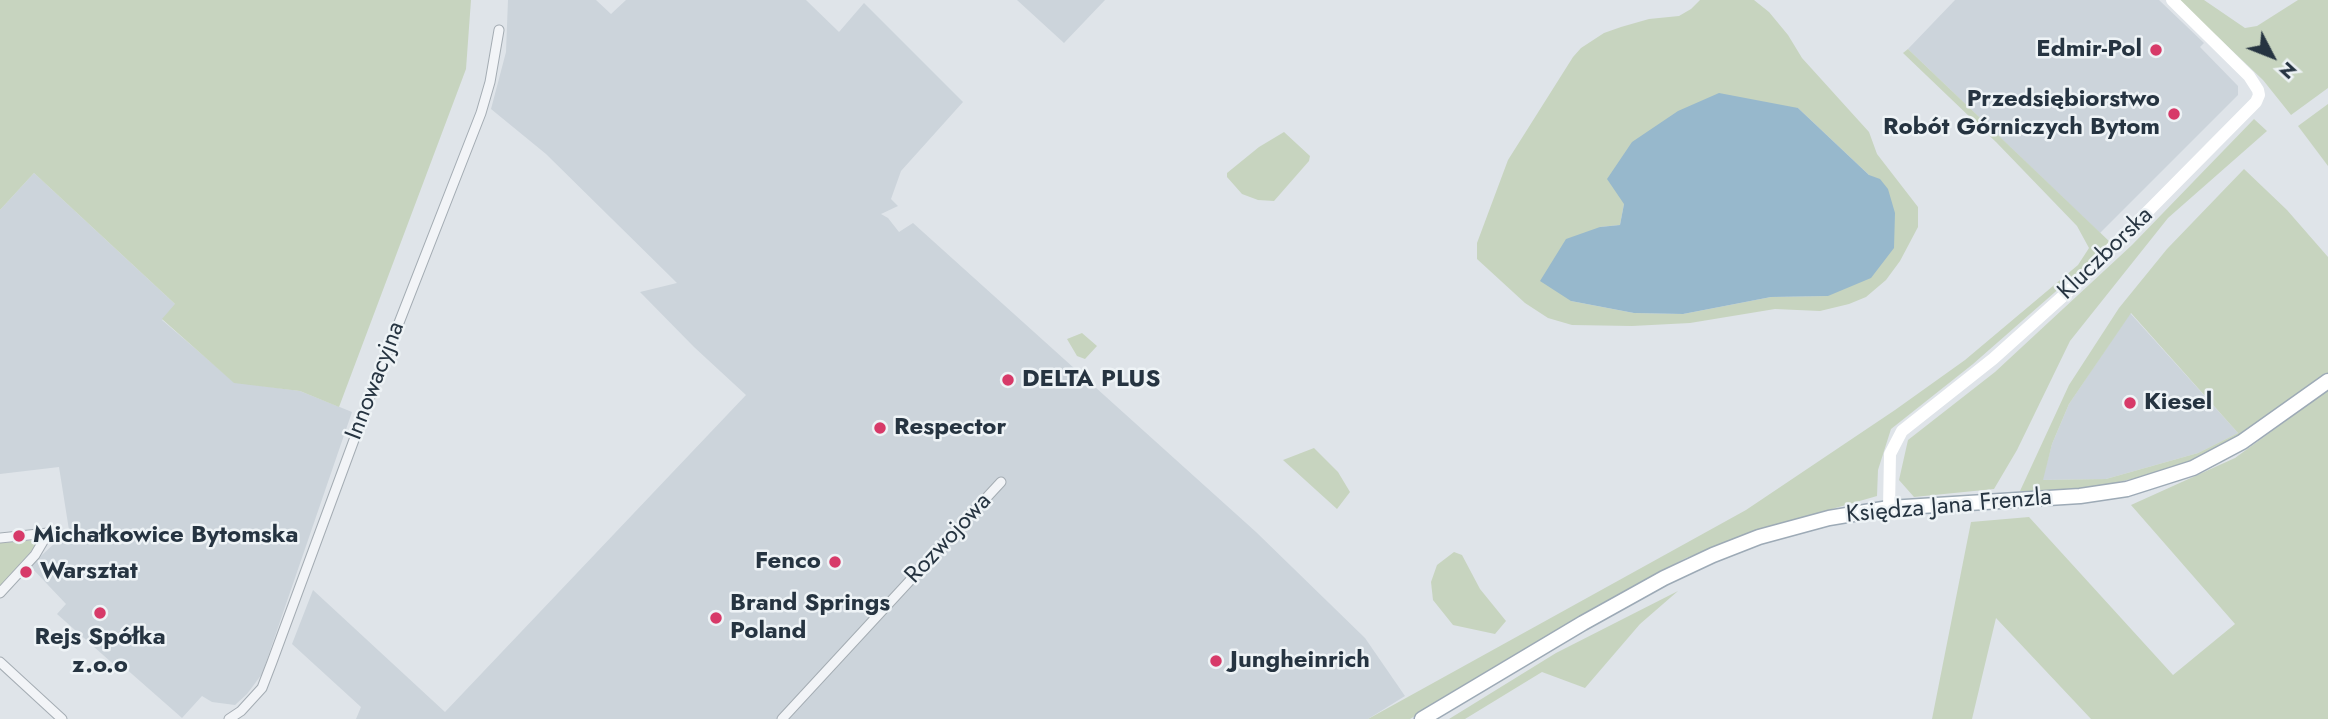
<!DOCTYPE html>
<html>
<head>
<meta charset="utf-8">
<style>
	body { margin:0 }
	#map { position:relative; width:2328px; height:719px; overflow:hidden; background:#dfe4e9; font-family:Jost,sans-serif }
	canvas { display:block }
	.north { position:absolute; left:2237px; top:21px; width:70px; height:70px; -webkit-text-stroke:5px #eef3f6; paint-order:stroke; rotate:132deg; font-size:19px; font-weight:700; line-height:28px; text-align:center; color:#263441 }
	.north::after { content:''; display:block; margin:auto; width:24px; height:32px; background:#263441; clip-path:polygon(50% 0,100% 100%,50% 72%,0 100%) }
</style>
</head>
<body>
<div id="map">
<canvas width="2328" height="719"></canvas>
<div class="north">N</div>
</div>
<script>
const g = document.querySelector('canvas').getContext('2d');
g.lineJoin = 'round';
function fill(path, color) { g.fillStyle = color; g.fill(path, 'evenodd'); }
const shape = rows => new Path2D(rows.map(r => 'M' + r).join(''));
function strokePath(path, color, width, dash) { g.strokeStyle = color; g.lineWidth = width; g.lineCap = dash ? 'butt' : 'round'; g.setLineDash(dash || []); g.stroke(path); }
function drawText(font, color, halo, rows, align = 'center') {
  g.font = font + ' Jost,sans-serif'; g.lineWidth = 5; g.setLineDash([]); g.textBaseline = 'middle'; g.strokeStyle = halo; g.fillStyle = color; for (const [text, x, y, turn = 0] of rows) {
    g.save(); g.translate(x, y); g.rotate((+turn || 0) * Math.PI / 180); g.textAlign = isNaN(turn) ? turn : align; if (halo) g.strokeText(text, 0, 0); g.fillText(text, 0, 0); g.restore();
  }
}
fill(shape([
	[508,0,596,0,611,14,626,0,806,0,839,32,864,3,963,102,901,171,891,199,898,206,881,214,888,218,899,232,913,223,1256,532,1365,638,1405,696,1368,719,356,719,361,707,292,644,313,590,445,712,746,395,694,347,640,292,677,283,546,154,491,109,506,52],
	[1017,0,1105,0,1064,43],
	[1955,0,2159,0,2204,43,2200,47,2238,86,2238,95,2100,233,1908,49],
	[34,173,176,305,162,320,234,382,300,391,352,412,262,674,247,694,235,705,212,702,202,696,182,718,124,667,120,670,57,614,66,604,30,566,69,530,59,467,0,474,0,210],
	[2130,313,2238,433,2198,453,2106,479,2042,480,2052,444,2069,404]
]), '#ccd4db');
fill(shape([
	[0,0,471,0,466,69,339,407,300,391,234,383,162,319,175,304,34,173,0,210],
	[1700,0,1754,0,1769,12,1788,35,1802,58,1869,132,1877,154,1918,207,1918,227,1900,261,1886,280,1866,297,1849,304,1820,311,1775,309,1690,323,1632,326,1572,325,1548,318,1525,303,1477,259,1477,243,1508,160,1573,57,1581,48,1604,33,1621,27,1649,19,1679,16,1691,9],
	[1798,108,1869,175,1828,296,1771,297,1683,314,1634,313,1571,301,1600,227,1620,225,1624,204],
	[2179,0,2204,0,2245,28,2257,26,2298,0,2328,0,2328,88,2291,115,2263,80],
	[1908,49,2111,243,1973,364,1891,429,1878,470,1877,496,1780,524,1686,558,1633,586,1410,719,1368,719,1746,510,1895,410,1965,360,2078,265,2089,248,2077,226,1996,142,1903,53],
	[2328,104,2328,166,2298,126],
	[2254,119,2267,131,2168,218,2070,341,2017,450,1994,489,1914,497,1899,480,1908,440,1995,372,2132,245],
	[1284,132,1310,156,1309,161,1274,201,1258,200,1242,194,1227,177,1227,173,1259,147],
	[2244,169,2287,210,2328,257,2328,373,2240,436,2199,460,2157,473,2106,485,2040,493,2020,491,2069,385,2119,308,2167,249],
	[2131,313,2238,433,2198,453,2106,479,2043,480,2052,444,2069,404],
	[1082,333,1097,346,1085,359,1077,356,1067,339],
	[2328,390,2328,719,2091,719,1996,618,1972,719,1932,719,1971,522,2029,517,2173,675,2235,624,2131,505,2235,458],
	[1314,448,1338,472,1350,492,1337,509,1283,460],
	[38,540,34,548,0,586,0,543],
	[1454,552,1462,555,1480,589,1506,621,1495,634,1453,625,1433,600,1431,582,1437,565],
	[1678,591,1640,624,1585,688,1542,672,1465,719,1449,719,1556,653]
]), '#c7d4bf');
fill(shape([
	[1719,93,1798,108,1869,175,1880,179,1888,189,1895,213,1894,248,1871,278,1828,296,1771,297,1683,314,1634,313,1571,301,1540,281,1566,239,1600,227,1620,225,1624,204,1607,179,1632,142,1678,111]
]), '#97b8cc');
const street = shape([
	[0,538,48,533,35,555,0,593],
	[0,662,62,719],
	[229,719,241,711,262,688,272,662,368,402,481,113,490,82,499,30],
	[782,719,1001,482]
]);
const primary = shape([
	[1422,719,1583,623,1664,578,1713,555,1759,537,1829,518,1889,508,2080,496,2127,489,2193,468,2242,442,2328,381]
]);
strokePath(street, '#a4acb3', 11);
strokePath(primary, '#9daab6', 17);
strokePath(street, '#f2f4f7', 9);
strokePath(shape([
	[1889,508,1890,454,1902,431,1993,359,2071,289,2256,102,2259,95,2258,90,2249,76,2172,0]
]), '#fff', 12);
strokePath(primary, '#fff', 14);
for (const [x, y, r, color] of [
	[2156,50,7,"#d73a69"],
	[2174,114,7,"#d73a69"],
	[1008,380,7,"#d73a69"],
	[2130,403,7,"#d73a69"],
	[880,428,7,"#d73a69"],
	[19,536,7,"#d73a69"],
	[835,562,7,"#d73a69"],
	[26,572,7,"#d73a69"],
	[100,613,7,"#d73a69"],
	[716,618,7,"#d73a69"],
	[1216,661,7,"#d73a69"]
]) { const dot = new Path2D(); dot.arc(x, y, r, 0, 2 * Math.PI); g.fillStyle = color; g.fill(dot); strokePath(dot, '#eef3f6', 2.5); }
drawText('bold 24px', '#263441', '#eef3f6', [
	["Edmir-Pol",2142,50,"right"],
	["Przedsiębiorstwo",2160,100,"right"],
	["Robót Górniczych Bytom",2160,128,"right"],
	["DELTA PLUS",1022,380],
	["Kiesel",2144,403],
	["Respector",894,428],
	["Michałkowice Bytomska",33,536],
	["Fenco",821,562,"right"],
	["Warsztat",40,572],
	["Brand Springs",730,604],
	["Poland",730,632],
	["Rejs Spółka",100,638,"center"],
	["z.o.o",100,666,"center"],
	["Jungheinrich",1230,661]
], 'left');
drawText('24px', '#263441', '#eef3f6', [
	["Kluczborska",2106,254,-44],
	["Innowacyjna",376,381,-69],
	["Księdza Jana Frenzla",1949,507,-5],
	["Rozwojowa",949,539,-47]
]);
</script>
</body>
</html>
